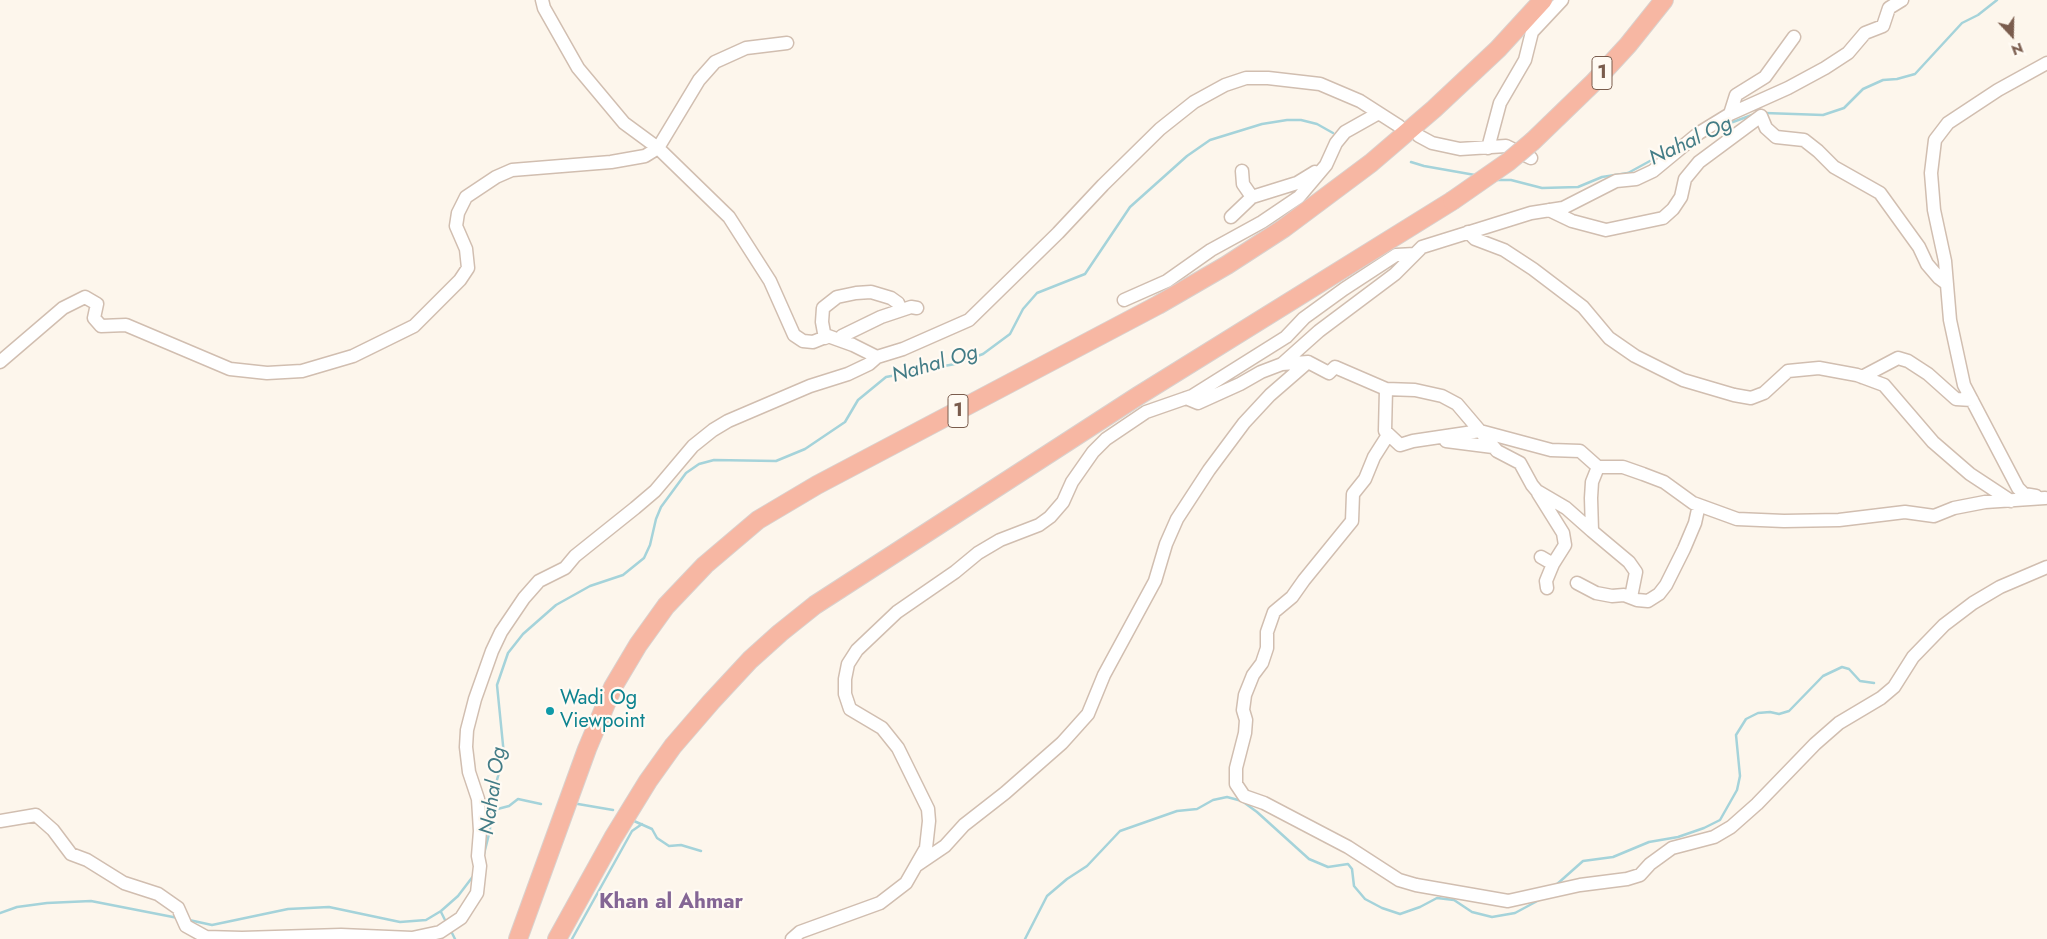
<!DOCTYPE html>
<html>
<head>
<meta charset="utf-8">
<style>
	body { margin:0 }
	#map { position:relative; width:2047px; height:939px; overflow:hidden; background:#fdf6ec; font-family:Jost,sans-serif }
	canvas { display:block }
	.north { position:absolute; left:1987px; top:10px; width:50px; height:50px; -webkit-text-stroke:4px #fffaf3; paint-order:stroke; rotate:159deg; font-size:14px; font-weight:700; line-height:20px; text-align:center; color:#7a5c4d }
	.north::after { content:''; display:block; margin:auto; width:18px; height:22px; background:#7a5c4d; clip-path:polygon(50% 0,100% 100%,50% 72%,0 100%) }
</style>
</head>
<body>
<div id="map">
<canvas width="2047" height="939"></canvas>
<div class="north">N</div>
</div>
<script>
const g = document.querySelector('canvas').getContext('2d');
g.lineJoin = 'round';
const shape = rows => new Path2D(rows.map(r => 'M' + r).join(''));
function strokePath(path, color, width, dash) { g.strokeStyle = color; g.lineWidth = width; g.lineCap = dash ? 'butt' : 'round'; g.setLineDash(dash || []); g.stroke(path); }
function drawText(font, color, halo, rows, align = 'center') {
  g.font = font + ' Jost,sans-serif'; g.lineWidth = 4.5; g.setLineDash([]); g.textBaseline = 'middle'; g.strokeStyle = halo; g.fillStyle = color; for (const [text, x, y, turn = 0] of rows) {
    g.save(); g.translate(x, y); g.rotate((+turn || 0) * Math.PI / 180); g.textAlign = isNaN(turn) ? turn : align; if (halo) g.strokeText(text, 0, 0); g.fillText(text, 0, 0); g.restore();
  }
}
strokePath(shape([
	[1765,113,1823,115,1844,108,1863,89,1883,80,1897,79,1915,74,1962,23,1978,15,1997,0],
	[1722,126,1752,115],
	[1411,162,1424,166,1475,175],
	[1495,180,1511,180,1542,188,1578,187,1602,177,1628,173,1670,150],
	[578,804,613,810],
	[490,811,509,806,518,799,541,804],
	[634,821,652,829,657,838,669,846,681,845,701,851],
	[483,858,490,830,490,811,495,787,504,755,497,685,508,653,523,634,556,605,590,586,623,575,644,558,650,545,656,519,661,507,686,473,699,464,714,460,776,461,805,449,845,422,858,400,886,377,955,364,983,354,1010,334,1023,309,1037,293,1085,274,1130,207,1187,156,1210,140,1262,124,1287,120,1301,120,1317,124,1333,133],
	[1556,885,1583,861,1613,857,1649,842,1678,837,1704,828,1720,820,1737,790,1740,776,1736,735,1746,719,1758,713,1770,712,1779,714,1789,711,1823,676,1842,667,1849,669,1860,681,1874,683],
	[441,912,446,922],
	[0,913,17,907,47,903,91,901,178,918],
	[189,920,212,925,288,909,329,907,400,922,426,920,441,911,458,896,474,875],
	[450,929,455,939],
	[572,939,632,831,642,824],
	[1025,939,1047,896,1067,879,1087,866,1120,831,1177,811,1197,809,1213,800,1227,797,1242,801,1257,812,1309,859,1328,867,1348,864,1352,869,1354,886,1365,899,1382,908,1400,914,1420,907,1437,898,1454,900,1472,912,1492,917,1515,913,1541,899]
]), '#a5d3da', 2.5);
const minor = shape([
	[542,0,544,8,578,68,624,123,658,148,729,217,770,281,794,335,803,341,813,342,828,336,853,345,877,357,903,349,969,320,1058,233,1103,185,1160,129,1194,102,1225,85,1246,78,1268,78,1320,84,1360,101,1399,126],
	[1730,114,1736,95,1765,77,1794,37],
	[1419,136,1432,143,1460,149,1506,146,1531,158],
	[1488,148,1500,103,1525,60,1532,32,1562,0],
	[1242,171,1243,184,1252,197],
	[1549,210,1572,221,1606,230,1663,218,1673,209,1681,197,1685,179,1699,162,1761,116,1766,128,1776,137,1804,140,1818,151,1834,167,1880,193,1919,247,1927,264,1939,278,1947,284],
	[1231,217,1252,197,1297,183,1315,172],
	[1468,232,1475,239,1504,250,1533,269,1583,307,1609,338,1635,356,1683,380,1734,395,1751,398,1764,393,1788,371,1819,368,1857,375,1884,385,1933,442,1970,474,2011,501],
	[1124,300,1167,281,1211,250,1262,222,1299,197,1326,165,1336,143,1345,132,1377,114],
	[825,338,822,322,823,308,837,297,856,293,871,292,891,298,898,303,901,310],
	[840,340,842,336,881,317,911,307,917,308],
	[0,362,63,308,85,297,97,304,94,318,101,326,126,325,230,369,267,373,302,371,353,356,414,326,460,280,468,268,466,249,456,226,458,213,466,197,496,177,512,170,611,162,645,156,658,148,699,80,715,62,746,48,787,43],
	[1282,364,1308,362,1329,373,1335,367,1386,389,1385,431,1400,445,1413,441,1480,431,1551,450,1580,451,1598,467,1623,467,1643,474,1664,482,1693,503,1737,519,1784,521,1839,520,1905,512,1934,516,1954,508,1985,502,2045,498],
	[1862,377,1898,358,1908,361,1928,374,1956,399,1972,400],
	[1386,389,1415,390,1442,396,1457,404,1497,451,1520,463,1532,485,1537,491,1566,508,1592,531],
	[1186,398,1198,403,1240,384,1261,372,1282,364,1319,331,1395,274,1422,247,1531,213,1563,208,1616,181,1636,179,1653,171,1699,133,1730,114,1788,88,1825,68,1848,53,1865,33,1883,26,1889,8,1902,0],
	[1388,435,1374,457,1365,479,1353,494,1352,521,1304,580,1292,597,1274,612,1267,632,1267,648,1262,663,1253,675,1245,695,1243,710,1246,720,1245,733,1236,768,1236,784,1244,796,1264,803,1348,847,1399,880,1416,885,1508,901,1580,885,1627,879,1640,875,1650,864,1672,848,1714,837,1731,827,1757,804,1815,744,1839,723,1881,698,1894,687,1913,657,1944,625,1973,603,2000,587,2047,567],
	[1446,441,1493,447],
	[1598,467,1592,482,1591,498,1592,531,1629,562,1636,572,1631,597],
	[1538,493,1563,533,1565,545,1553,564,1546,581,1547,588],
	[2036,496,2024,494,2018,488,1964,385,1950,320,1945,261,1934,210,1931,173,1935,140,1948,123,1998,90,2047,63],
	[1541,557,1553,564],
	[1577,583,1596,593,1612,596,1624,595,1637,600,1648,601,1659,594,1666,585,1684,549,1695,523,1699,505],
	[0,821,36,815,53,830,71,854,87,860,124,883,158,894,178,908,186,926,206,937,242,938,341,935,412,938,440,932,461,918,477,893,480,866,478,856,480,831,478,799,469,772,466,747,467,730,475,699,492,651,501,632,524,598,539,581,565,568,575,556,635,508,655,491,693,446,713,430,728,421,810,386,848,374,869,364,877,357],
	[917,865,945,846,964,825,1005,793,1062,743,1088,714,1104,675,1155,581,1166,544,1177,519,1209,470,1244,423,1270,395,1308,362],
	[792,939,800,932,880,903,906,883,926,848,929,821,928,809,898,748,882,728,850,709,845,694,845,679,848,664,857,650,897,612,955,572,978,553,1000,540,1039,525,1050,517,1063,502,1072,482,1093,452,1106,439,1146,412,1192,396,1286,337,1304,318,1344,289,1396,255,1415,254]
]);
const highway = shape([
	[1533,141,1593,83,1628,45,1664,0],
	[518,939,587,749,613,687,638,645,666,606,705,565,758,520,817,485,1158,305,1227,265,1284,228,1371,163,1434,109,1498,49,1543,0],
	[557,939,613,838,648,781,673,746,711,702,750,660,780,633,815,605,1138,396,1452,201]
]);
strokePath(minor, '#d1beb0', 15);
strokePath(highway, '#dad1cd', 20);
strokePath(minor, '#fff', 12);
strokePath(highway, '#f7b7a3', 18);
const highwayBridge = shape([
	[1452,201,1508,162,1533,141]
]);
strokePath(highwayBridge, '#dad1cd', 20, []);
strokePath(highwayBridge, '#f7b7a3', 18);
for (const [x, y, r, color] of [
	[550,711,5,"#0f9aa8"]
]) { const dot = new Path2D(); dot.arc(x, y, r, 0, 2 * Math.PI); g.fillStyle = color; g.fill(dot); strokePath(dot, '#fffaf3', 2); }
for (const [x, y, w] of [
	[1602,73,20],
	[958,411,20]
]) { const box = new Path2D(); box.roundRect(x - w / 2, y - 16.5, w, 33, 4); g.fillStyle = '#fffaf3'; g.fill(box); strokePath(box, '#7a5c4d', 1); }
drawText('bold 19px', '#7a5c4d', null, [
	["1",1602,73],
	["1",958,411]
]);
drawText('20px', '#0d838f', '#fffaf3', [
	["Wadi Og",560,699],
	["Viewpoint",560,722]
], 'left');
drawText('italic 21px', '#437c86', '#fffaf3', [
	["Nahal Og",1691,142,-25],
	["Nahal Og",935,365,-16],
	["Nahal Og",494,791,-82]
]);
drawText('bold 21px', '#846695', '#fffaf3', [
	["Khan al Ahmar",671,903]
]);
</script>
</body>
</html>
